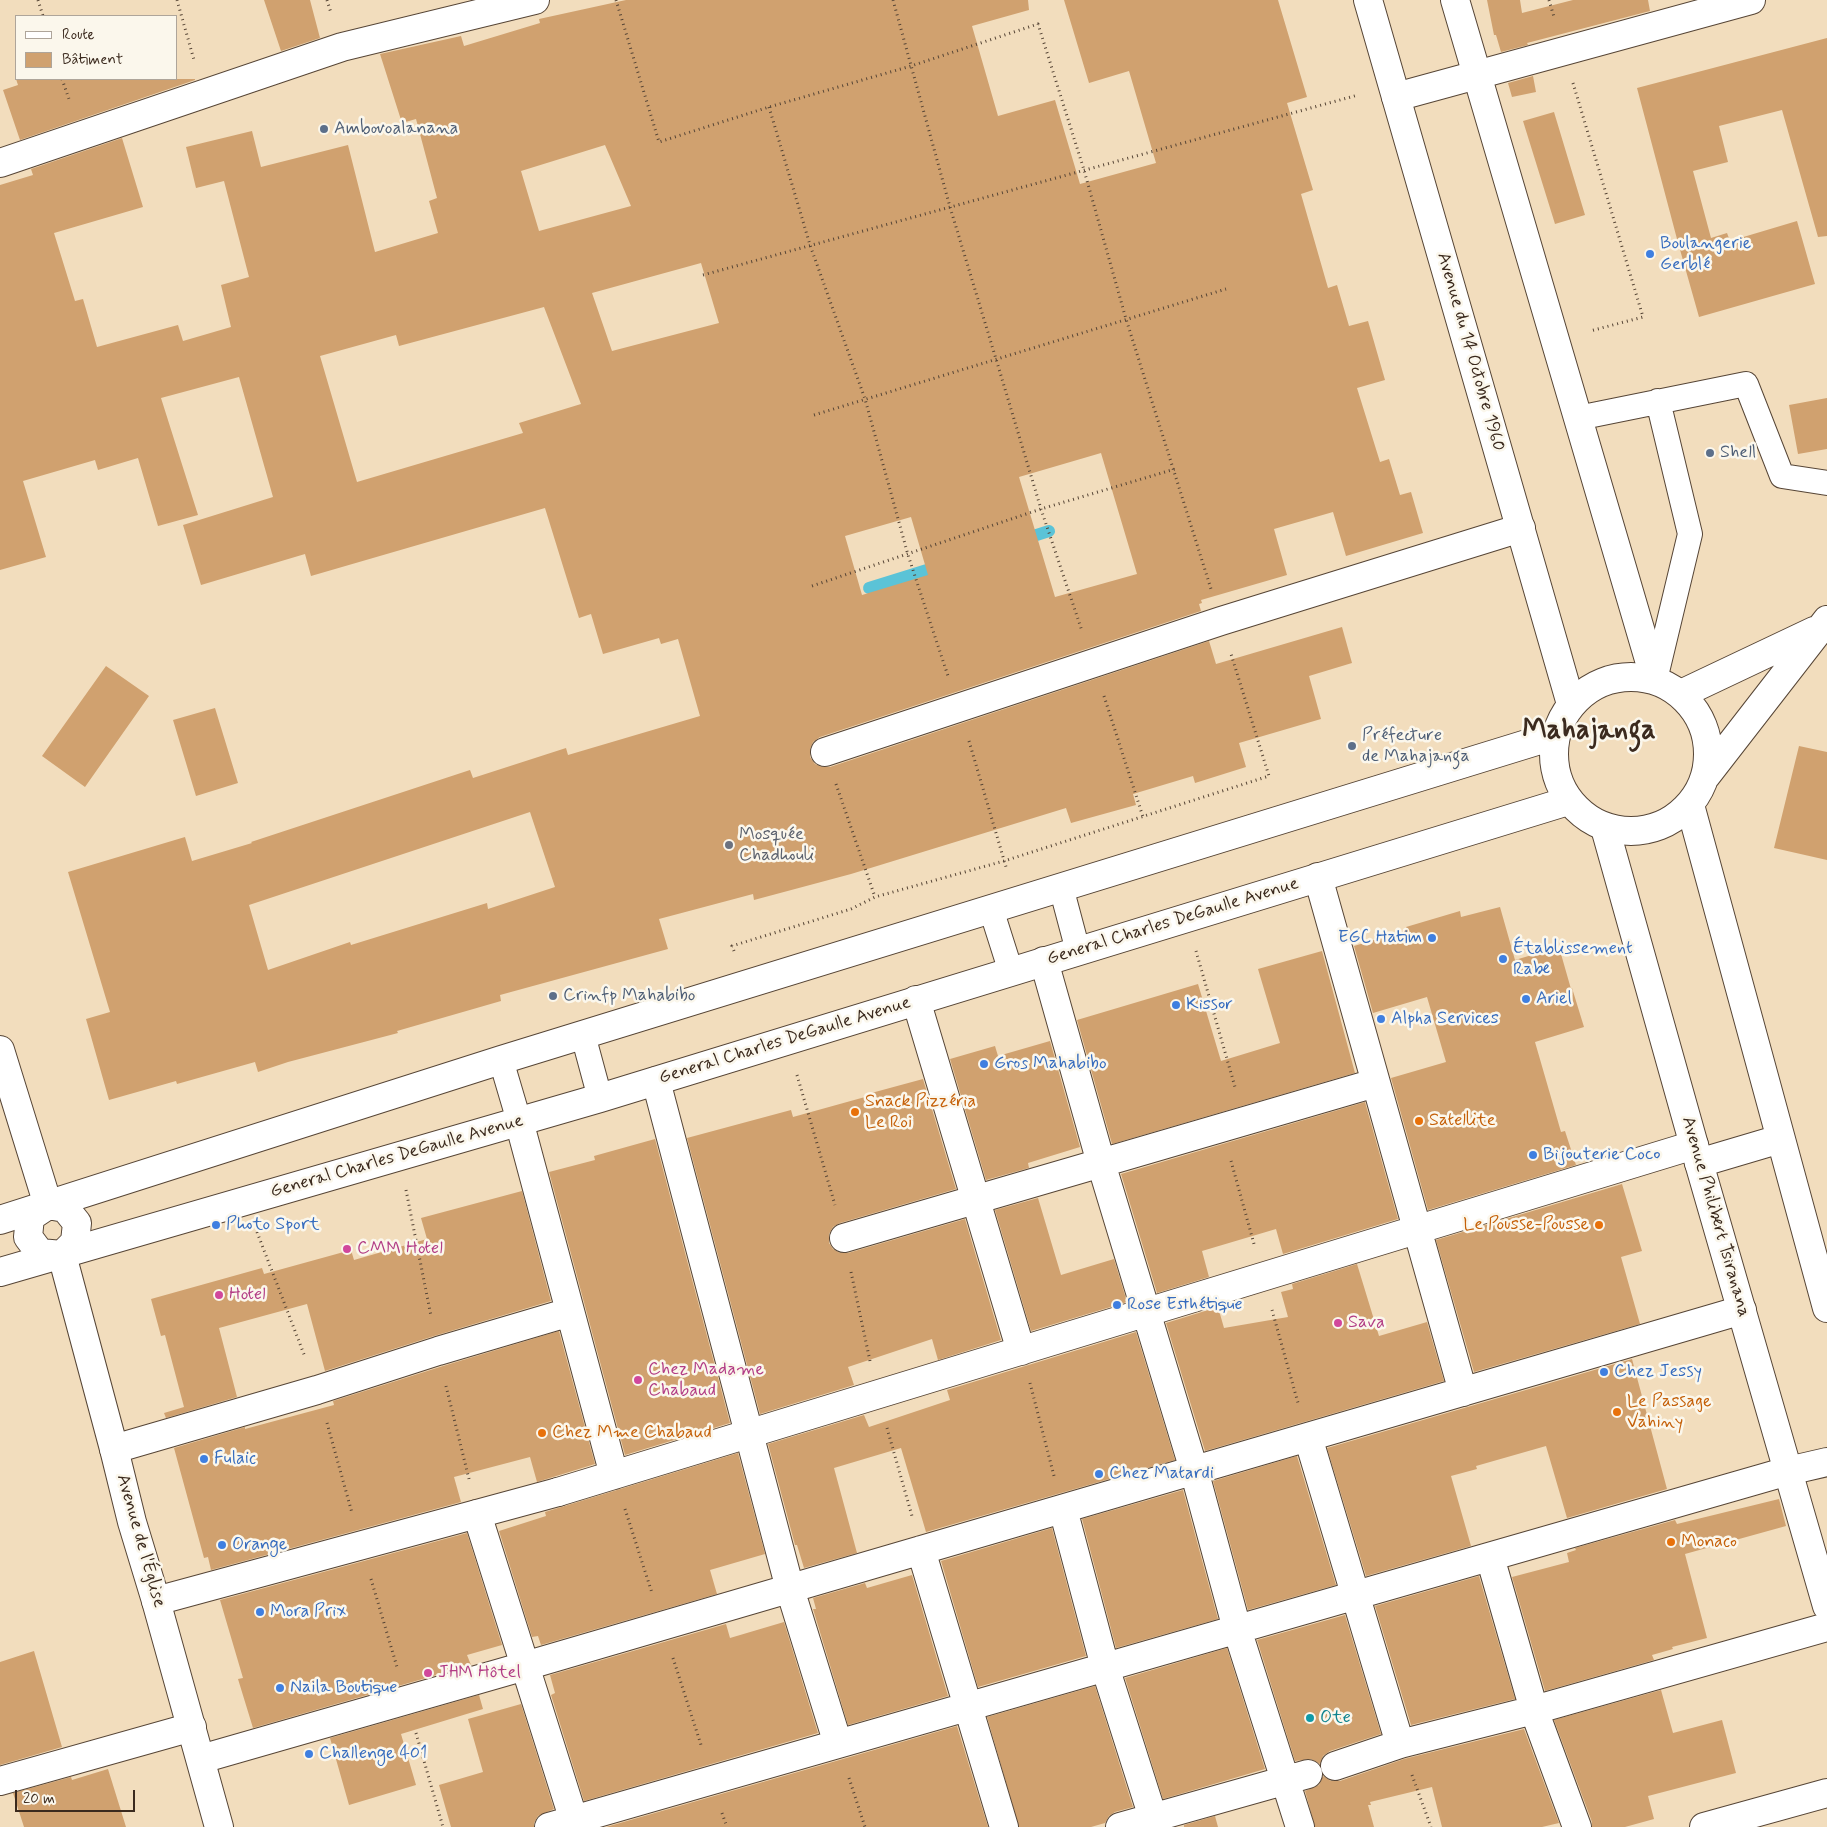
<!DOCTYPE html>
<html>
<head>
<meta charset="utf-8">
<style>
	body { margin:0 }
	#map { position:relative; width:1827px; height:1827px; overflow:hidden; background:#f2ddbd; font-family:Mynerve,sans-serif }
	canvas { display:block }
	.legend { position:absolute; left:15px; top:15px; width:162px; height:65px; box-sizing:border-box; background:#fbf7ec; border:1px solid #aea59a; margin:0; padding:6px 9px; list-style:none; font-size:15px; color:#3b2a1e }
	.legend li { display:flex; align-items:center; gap:10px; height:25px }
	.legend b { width:25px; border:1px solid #aea59a }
	.scale { position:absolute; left:15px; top:1790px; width:120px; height:22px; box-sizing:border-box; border:2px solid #3b2a1e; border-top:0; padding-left:6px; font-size:15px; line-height:18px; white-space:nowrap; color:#3b2a1e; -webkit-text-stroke:4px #fbf7ec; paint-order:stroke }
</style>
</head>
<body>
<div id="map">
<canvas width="1827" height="1827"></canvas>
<ul class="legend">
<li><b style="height:6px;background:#fff"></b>Route</li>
<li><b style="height:14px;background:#d0a16f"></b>Bâtiment</li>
</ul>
<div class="scale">20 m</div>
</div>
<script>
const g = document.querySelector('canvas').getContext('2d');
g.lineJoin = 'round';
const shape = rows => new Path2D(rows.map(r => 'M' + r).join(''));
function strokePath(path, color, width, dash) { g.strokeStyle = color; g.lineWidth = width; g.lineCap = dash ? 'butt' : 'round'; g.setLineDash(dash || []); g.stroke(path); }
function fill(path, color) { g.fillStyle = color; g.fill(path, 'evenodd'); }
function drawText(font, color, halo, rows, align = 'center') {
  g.font = font + ' Mynerve,sans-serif'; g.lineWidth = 5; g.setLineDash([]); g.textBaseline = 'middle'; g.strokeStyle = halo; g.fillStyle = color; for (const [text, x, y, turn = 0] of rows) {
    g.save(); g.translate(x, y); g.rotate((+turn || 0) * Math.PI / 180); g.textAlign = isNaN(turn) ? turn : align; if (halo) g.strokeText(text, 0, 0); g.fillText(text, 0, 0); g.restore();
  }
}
strokePath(shape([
	[1021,540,1049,531],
	[869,588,943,565]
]), '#5bc3d7', 12);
fill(shape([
	[264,0,310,0,320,38,281,51],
	[626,0,1028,0,1029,10,972,26,998,116,1055,100,1080,184,1156,163,1129,71,1089,83,1064,0,1278,0,1307,97,1287,103,1313,190,1301,194,1328,288,1337,285,1349,326,1368,321,1385,380,1357,388,1380,462,1389,459,1400,495,1411,492,1423,533,1346,556,1333,512,1274,529,1287,575,1201,600,1202,603,1199,604,1201,611,820,737,813,742,810,749,810,757,815,764,822,767,830,767,1209,641,1216,664,1342,627,1352,663,1309,676,1321,719,1239,743,1246,767,1195,783,1193,776,1133,794,1136,805,1071,823,1066,808,851,874,754,900,753,894,659,919,668,949,500,995,501,1001,397,1031,398,1033,288,1062,258,1072,255,1062,177,1084,176,1081,109,1100,86,1019,110,1012,68,872,185,837,192,861,252,843,251,842,470,770,473,778,566,748,568,755,700,716,678,639,661,644,659,638,603,654,591,614,579,618,545,508,311,576,305,554,201,585,183,525,273,497,239,377,161,398,198,515,158,526,138,458,98,470,95,460,23,481,46,557,0,570,0,185,33,175,31,169,122,138,143,207,54,233,75,301,83,299,97,347,178,325,183,341,231,327,221,285,249,277,224,181,196,188,186,147,252,131,261,167,348,145,375,252,438,233,429,201,437,198,416,119,402,123,380,54,461,36,464,46,540,23,539,19],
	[605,145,631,206,539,231,521,171],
	[701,263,719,323,612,351,592,293],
	[544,307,581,404,519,423,523,433,357,482,320,356,396,335,399,346],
	[1101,453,1137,574,1055,597,1019,477],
	[911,517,928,575,862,595,845,536],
	[530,812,555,887,488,909,487,903,351,945,350,942,268,970,249,905],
	[1487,0,1520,0,1522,13,1573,0,1648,0,1650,11,1527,43,1528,45,1501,52,1496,35,1494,35],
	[1827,38,1827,236,1818,237,1782,110,1719,126,1728,162,1693,171,1711,238,1727,233,1730,241,1797,221,1815,284,1699,317,1677,239,1637,88],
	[1533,76,1536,92,1512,97,1508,83],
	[16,79,195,79,195,80,20,140,3,90,18,85],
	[1554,112,1585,215,1555,224,1523,121],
	[1827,398,1827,449,1798,454,1789,405],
	[106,666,149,696,85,787,42,756],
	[215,708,238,783,196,796,173,720],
	[1799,746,1827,752,1827,860,1774,848],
	[1500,907,1515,960,1559,947,1571,989,1572,988,1584,1027,1535,1042,1561,1132,1565,1131,1576,1165,1428,1210,1391,1078,1446,1062,1427,997,1373,1013,1354,946,1407,930,1406,927,1460,911,1461,917],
	[1322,951,1355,1073,1112,1144,1077,1020,1198,984,1221,1061,1280,1043,1258,969],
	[1050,1041,1080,1147,1028,1163,1029,1168,986,1180,950,1059,995,1046,998,1056],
	[923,1079,956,1189,840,1223,833,1227,829,1234,829,1243,833,1249,840,1253,848,1253,965,1219,1001,1340,938,1360,932,1339,848,1367,854,1385,760,1414,687,1138,791,1110,793,1117,865,1097,864,1095],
	[1365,1102,1398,1219,1283,1254,1276,1229,1202,1251,1209,1277,1157,1293,1121,1174],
	[655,1139,730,1423,625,1455,549,1172,595,1160,594,1156],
	[1622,1184,1642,1251,1621,1257,1640,1324,1474,1372,1436,1240],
	[522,1191,551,1301,434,1336,325,1371,307,1304,219,1328,237,1397,166,1418,164,1413,184,1407,165,1335,161,1336,151,1299,262,1268,264,1274,351,1250,354,1260,427,1239,421,1218],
	[1038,1198,1061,1275,1114,1259,1127,1302,1031,1331,995,1210],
	[1357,1264,1379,1336,1427,1322,1444,1381,1205,1451,1166,1323,1218,1307,1224,1328,1288,1317,1281,1292,1293,1289,1292,1284],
	[559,1331,595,1464,537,1482,530,1457,454,1477,461,1502,211,1570,208,1557,204,1558,174,1448,245,1427,245,1429,334,1405,333,1401,443,1366],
	[1136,1332,1175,1460,926,1532,901,1448,834,1468,857,1553,804,1568,797,1545,795,1545,768,1444,864,1415,869,1427,950,1400,947,1390],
	[1632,1359,1667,1489,1567,1518,1546,1446,1476,1466,1477,1469,1451,1476,1471,1546,1366,1576,1327,1448],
	[738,1453,765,1554,710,1570,717,1594,541,1645,538,1636,532,1637,499,1531,546,1516,545,1512],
	[1297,1456,1336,1585,1248,1610,1213,1481],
	[1183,1490,1218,1619,1116,1648,1082,1519],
	[1779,1499,1786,1526,1685,1554,1707,1638,1672,1647,1673,1649,1652,1655,1654,1660,1545,1691,1512,1577,1569,1562,1567,1553,1576,1550,1575,1548,1675,1520,1677,1524],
	[1052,1528,1086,1656,978,1687,941,1561],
	[467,1533,502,1645,467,1655,471,1665,253,1728,238,1679,243,1678,220,1600],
	[912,1575,948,1696,848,1725,813,1609,816,1609,813,1598,865,1583,867,1588],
	[1479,1576,1515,1699,1411,1725,1375,1606],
	[1345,1615,1381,1734,1330,1751,1323,1756,1320,1764,1311,1759,1295,1761,1257,1640],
	[784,1622,818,1733,584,1801,551,1695,555,1693,550,1675,726,1624,730,1638],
	[1227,1648,1265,1769,1163,1799,1125,1678],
	[34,1651,62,1747,0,1765,0,1662],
	[1095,1686,1133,1807,1115,1812,1109,1816,1105,1823,1091,1827,1019,1827,987,1717],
	[1661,1690,1673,1733,1722,1720,1736,1773,1648,1796,1654,1819,1625,1827,1592,1827,1592,1822,1554,1720],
	[479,1695,483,1709,401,1734,416,1785,349,1805,330,1738],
	[521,1704,554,1809,538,1816,534,1823,534,1827,451,1827,439,1785,483,1772,468,1719],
	[957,1726,988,1827,606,1827,843,1759],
	[1524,1729,1559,1823,1542,1827,1442,1827,1432,1787,1370,1802,1371,1805,1368,1805,1374,1827,1315,1827,1305,1791,1319,1785,1323,1776,1331,1781,1340,1781,1404,1759],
	[108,1769,126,1827,24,1827,13,1793,71,1777,72,1780],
	[1215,1816,1218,1827,1184,1827,1184,1825]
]), '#d0a16f');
const service = shape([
	[1578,418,1746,384,1782,476,1827,483],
	[1655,680,1690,534,1658,401],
	[1061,887,1078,951],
	[991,909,1011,972],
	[583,1035,600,1098],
	[501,1060,519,1121]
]);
const pedestrian = shape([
	[844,1238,1101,1163],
	[156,1601,558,1492],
	[201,1759,525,1666],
	[0,1781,192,1727]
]);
const minor = shape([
	[1396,97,1751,0],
	[0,163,342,47,535,0],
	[825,752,1221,621,1521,528],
	[1318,877,1463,1392],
	[1044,961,1101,1163,1194,1470,1237,1629,1300,1827],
	[916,1000,1021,1351],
	[656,1081,790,1589,838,1744],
	[519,1121,614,1475],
	[1101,1163,1375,1083],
	[1699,1163,1780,1139],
	[1308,1437,1400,1744],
	[114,1449,317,1390,438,1351,570,1312],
	[558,1492,1694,1145],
	[1063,1509,1105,1667,1156,1827],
	[477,1514,576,1827],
	[921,1550,1004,1827],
	[1490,1557,1534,1710,1577,1827],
	[525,1666,1742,1310],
	[1335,1766,1400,1744,1534,1710,1827,1627],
	[549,1827,1788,1471,1827,1462],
	[1120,1827,1308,1774],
	[1704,1827,1827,1793]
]);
const tertiary = shape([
	[0,1050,48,1205],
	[48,1205,65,1208,77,1223,75,1242,62,1255,40,1253,28,1237,30,1217,48,1205],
	[62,1255,114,1449,132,1522,156,1601,219,1827]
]);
const secondary = shape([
	[1368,0,1571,704],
	[1455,0,1655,680],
	[1690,805,1827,1308],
	[1605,828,1699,1163,1827,1606]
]);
const primary = shape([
	'1554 754a77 77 0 1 1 154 0a77 77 0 1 1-154 0Z',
	[1681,694,1814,631],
	[1706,776,1827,620],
	[0,1220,501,1060,1556,735],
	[0,1272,600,1098,1568,801]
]);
strokePath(service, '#564536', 26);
strokePath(pedestrian, '#564536', 30);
strokePath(minor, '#564536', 30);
strokePath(tertiary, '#564536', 30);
strokePath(secondary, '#564536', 30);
strokePath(primary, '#564536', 30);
strokePath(shape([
	[38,0,43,16],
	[177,0,194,60],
	[327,0,331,13],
	[616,0,659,142,769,107,911,66,1038,24,1084,170,1126,319,1211,589],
	[893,0,950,207,996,359,1041,509,1082,631],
	[1549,0,1554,17],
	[62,79,70,102],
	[1573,83,1643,317,1590,331],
	[769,107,810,245,865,399,908,555,948,676],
	[703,275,1358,95],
	[814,415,1226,289],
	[812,586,1041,509,1175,469],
	[1104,696,1143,817],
	[969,741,1006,867],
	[836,784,875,897],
	[734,951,732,946,851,909,875,897,1004,861,1269,776,1231,654],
	[1196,951,1235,1087],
	[797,1075,835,1205],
	[1231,1161,1254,1244],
	[406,1190,431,1316],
	[257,1232,305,1357],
	[851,1272,870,1361],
	[1272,1310,1298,1403],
	[1030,1383,1054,1476],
	[446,1386,469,1479],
	[327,1423,352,1513],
	[887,1428,912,1516],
	[625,1509,652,1593],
	[371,1579,397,1667],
	[673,1658,702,1748],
	[416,1733,443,1827],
	[1412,1775,1431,1827],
	[849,1778,865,1827],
	[722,1813,727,1827]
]), '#564536', 3, [1, 4]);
strokePath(service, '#fff', 24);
strokePath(pedestrian, '#fff', 28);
strokePath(minor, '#fff', 28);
strokePath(tertiary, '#fff', 28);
strokePath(secondary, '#fff', 28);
strokePath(primary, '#fff', 28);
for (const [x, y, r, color] of [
	[324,129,5,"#5c6f8a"],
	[1650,254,5,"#3f7fe0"],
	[1710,453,5,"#5c6f8a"],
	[1352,746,5,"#5c6f8a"],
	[729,845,5,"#6b7280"],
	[1432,938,5,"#3f7fe0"],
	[1503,959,5,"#3f7fe0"],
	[553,996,5,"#5c6f8a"],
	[1526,999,5,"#3f7fe0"],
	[1176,1005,5,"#3f7fe0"],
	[1381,1019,5,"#3f7fe0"],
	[984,1064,5,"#3f7fe0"],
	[855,1112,5,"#e8710a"],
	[1419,1121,5,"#e8710a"],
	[1533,1155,5,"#3f7fe0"],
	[216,1225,5,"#3f7fe0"],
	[1599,1225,5,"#e8710a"],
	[347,1249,5,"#d1479c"],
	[219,1295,5,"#d1479c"],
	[1117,1305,5,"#3f7fe0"],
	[1338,1323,5,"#d1479c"],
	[1604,1372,5,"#3f7fe0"],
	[638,1380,5,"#d1479c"],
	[1617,1412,5,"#e8710a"],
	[542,1433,5,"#e8710a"],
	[204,1459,5,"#3f7fe0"],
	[1099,1474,5,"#3f7fe0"],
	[1671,1542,5,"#e8710a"],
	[222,1545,5,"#3f7fe0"],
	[260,1612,5,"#3f7fe0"],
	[428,1673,5,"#d1479c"],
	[280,1688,5,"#3f7fe0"],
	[1310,1718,5,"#0f9aa8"],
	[309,1754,5,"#3f7fe0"]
]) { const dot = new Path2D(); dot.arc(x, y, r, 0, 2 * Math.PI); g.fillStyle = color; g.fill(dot); strokePath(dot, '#fbf7ec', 2); }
drawText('18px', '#4e5e75', '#fbf7ec', [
	["Ambovoalanana",334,129],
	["Shell",1720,453],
	["Préfecture",1362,736],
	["de Mahajanga",1362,757],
	["Crinfp Mahabibo",563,996]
], 'left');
drawText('18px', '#366cbe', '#fbf7ec', [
	["Boulangerie",1660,244],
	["Gerblé",1660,265],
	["EGC Hatim",1422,938,"right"],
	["Établissement",1513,949],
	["Rabe",1513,970],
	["Ariel",1536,999],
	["Kissor",1186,1005],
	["Alpha Services",1391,1019],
	["Gros Mahabibo",994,1064],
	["Bijouterie Coco",1543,1155],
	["Photo Sport",226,1225],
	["Rose Esthétique",1127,1305],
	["Chez Jessy",1614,1372],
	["Fulaic",214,1459],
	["Chez Matardi",1109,1474],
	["Orange",232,1545],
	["Mora Prix",270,1612],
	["Naila Boutique",290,1688],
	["Challenge 401",319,1754]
], 'left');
drawText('18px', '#3b2a1e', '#fbf7ec', [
	["Avenue du 14 Octobre 1960",1470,352,74],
	["General Charles DeGaulle Avenue",1173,922,-17],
	["General Charles DeGaulle Avenue",785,1041,-17],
	["General Charles DeGaulle Avenue",397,1157,-16],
	["Avenue Philibert Tsiranana",1715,1217,74],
	["Avenue de l'Église",140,1541,74]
]);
drawText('18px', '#5b616d', '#fbf7ec', [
	["Mosquée",739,835],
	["Chadhouli",739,856]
], 'left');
drawText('18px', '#c56008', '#fbf7ec', [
	["Snack Pizzéria",865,1102],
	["Le Roi",865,1123],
	["Satellite",1429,1121],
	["Le Pousse-Pousse",1589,1225,"right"],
	["Le Passage",1627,1402],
	["Vahiny",1627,1423],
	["Chez Mme Chabaud",552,1433],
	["Monaco",1681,1542]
], 'left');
drawText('18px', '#b23c85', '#fbf7ec', [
	["CMM Hotel",357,1249],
	["Hotel",229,1295],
	["Sava",1348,1323],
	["Chez Madame",648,1370],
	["Chabaud",648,1391],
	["JHM Hôtel",438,1673]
], 'left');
drawText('18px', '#0d838f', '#fbf7ec', [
	["Ote",1320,1718]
], 'left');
drawText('bold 28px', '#3b2a1e', '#fbf7ec', [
	["Mahajanga",1589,732]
]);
</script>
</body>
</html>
